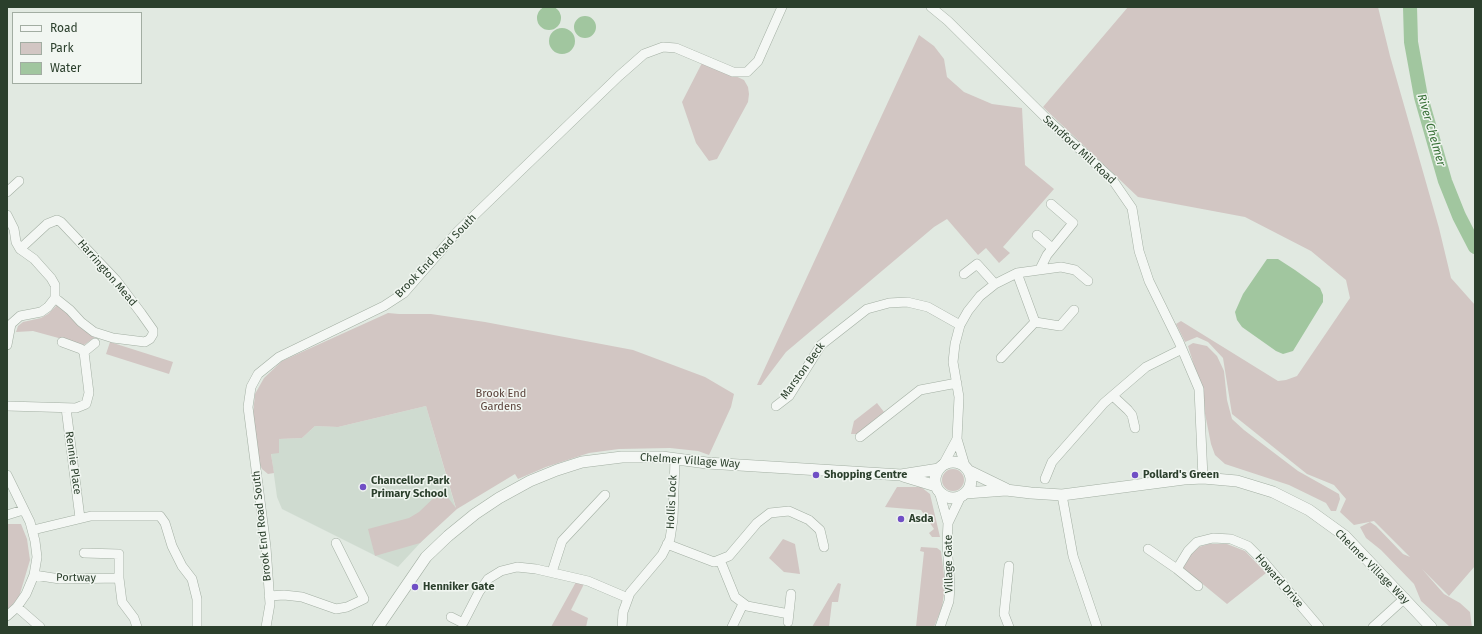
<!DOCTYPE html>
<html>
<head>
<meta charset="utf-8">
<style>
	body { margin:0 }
	#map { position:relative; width:1482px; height:634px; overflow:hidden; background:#e1e9e1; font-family:"Fira Sans",sans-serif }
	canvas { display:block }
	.frame { position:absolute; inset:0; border:8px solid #2b3f2c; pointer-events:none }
	.legend { position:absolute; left:12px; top:12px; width:130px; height:72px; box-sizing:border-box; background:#f1f6f1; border:1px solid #a2ada2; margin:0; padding:5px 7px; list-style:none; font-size:12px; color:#2b3f2c }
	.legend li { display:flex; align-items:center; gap:8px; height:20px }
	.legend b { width:20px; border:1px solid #a2ada2 }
</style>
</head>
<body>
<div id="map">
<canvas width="1482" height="634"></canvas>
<div class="frame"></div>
<ul class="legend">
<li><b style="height:5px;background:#f4f7f4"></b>Road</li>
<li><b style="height:11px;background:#d2c6c3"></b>Park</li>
<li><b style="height:11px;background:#a1c69f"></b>Water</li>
</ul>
</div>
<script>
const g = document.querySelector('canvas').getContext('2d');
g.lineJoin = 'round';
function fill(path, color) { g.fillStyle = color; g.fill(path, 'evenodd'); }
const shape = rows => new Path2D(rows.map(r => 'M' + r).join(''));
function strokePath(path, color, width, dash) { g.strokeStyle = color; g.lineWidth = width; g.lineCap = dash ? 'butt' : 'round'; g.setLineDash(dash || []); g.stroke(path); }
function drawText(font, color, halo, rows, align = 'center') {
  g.font = font + ' "Fira Sans",sans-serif'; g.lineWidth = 3; g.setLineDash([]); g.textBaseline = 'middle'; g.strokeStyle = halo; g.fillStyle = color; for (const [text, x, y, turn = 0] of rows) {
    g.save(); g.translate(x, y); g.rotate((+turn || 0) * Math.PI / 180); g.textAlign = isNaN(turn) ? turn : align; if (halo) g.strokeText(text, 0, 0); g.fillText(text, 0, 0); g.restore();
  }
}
fill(shape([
	[426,406,456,509,433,529,398,567,282,509,277,497,271,453,279,453,279,439,302,438,315,426,338,427]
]), '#cfdbd0');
fill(shape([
	[1128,7,1378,7,1390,56,1439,228,1451,278,1475,305,1475,566,1449,596,1422,569,1444,594,1460,603,1470,612,1472,627,1450,627,1421,601,1414,584,1381,550,1366,538,1360,527,1370,522,1376,526,1403,554,1410,557,1374,521,1354,525,1340,512,1346,499,1334,485,1307,474,1232,414,1223,358,1208,342,1197,337,1185,342,1176,324,1181,321,1278,381,1286,380,1297,376,1350,298,1346,280,1311,251,1245,217,1138,197,1043,107],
	[919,35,934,46,944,59,947,77,964,92,992,104,1022,108,1025,165,1054,189,1003,247,1010,253,999,263,986,248,978,255,947,219,934,227,786,352,761,385,757,385],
	[703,61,744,80,748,87,749,94,748,102,717,159,709,161,696,143,682,102],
	[57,305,98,335,84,345,33,331,16,332,18,326,23,322,41,318,48,314],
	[388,313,399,314,431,314,485,322,633,350,705,377,734,394,731,407,709,455,698,451,670,448,619,449,589,453,546,467,518,479,515,474,457,509,420,543,375,556,368,529,409,518,419,512,442,490,456,508,426,406,338,427,315,426,302,438,279,439,279,453,271,454,274,473,268,474,262,469,259,463,253,415,255,394,264,378,282,361],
	[110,342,173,362,169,374,106,354],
	[1193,343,1207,346,1217,356,1224,371,1227,400,1232,419,1244,430,1298,471,1339,494,1340,499,1336,511,1331,511,1326,503,1289,485,1225,464,1215,455,1211,444,1198,378,1188,346],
	[877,403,884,412,857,434,851,434,854,421],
	'942 480a11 11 0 1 1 22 0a11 11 0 1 1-22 0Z',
	[897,487,921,487,930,494,940,537,932,537,929,533,934,529,921,510,885,507],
	[7,524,21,524,27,539,30,560,19,597,7,611],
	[783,539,795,544,800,574,784,572,769,558],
	[1209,544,1227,544,1245,551,1266,573,1227,604,1182,567,1190,555,1199,547],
	[921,547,937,548,941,551,945,583,944,594,942,607,934,627,916,627,924,552,920,551],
	[576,582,584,584,571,610,588,618,586,627,551,627],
	[838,583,841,584,838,602,832,602,829,627,812,627]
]), '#d2c6c3');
fill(shape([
	'537 18a12 12 0 1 1 24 0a12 12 0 1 1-24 0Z',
	'574 27a11 11 0 1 1 22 0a11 11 0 1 1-22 0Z',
	'549 41a13 13 0 1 1 26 0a13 13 0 1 1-26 0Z',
	[1267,259,1278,259,1295,270,1320,288,1323,295,1323,302,1293,351,1283,354,1276,351,1242,327,1237,320,1235,312,1243,294]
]), '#a1c69f');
strokePath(shape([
	[1410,7,1411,42,1421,97,1445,181,1459,216,1475,247]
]), '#a1c69f', 14);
const minor = shape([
	[931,7,948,21,1047,119,1112,179,1132,208,1139,251,1149,281,1179,342,1199,389,1203,478],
	[7,192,19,181],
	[7,215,14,229,16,242,20,249,34,259,51,278,55,285,55,298,48,307,41,312,20,316,11,324,7,345],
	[1037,235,1052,248],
	[20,249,47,224,57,220,61,222,116,280,141,313,153,330,153,334,150,339,145,342,113,338,94,332,81,322,70,310,55,298],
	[1040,269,1047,255,1073,223,1051,204],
	[964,274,977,264,995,284],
	[1035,322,1060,326,1074,310],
	[84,352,95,343],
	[1001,358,1035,322,1017,273],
	[1113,396,1128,410,1132,415,1135,428],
	[7,406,76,408,86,404,89,393,84,352,81,349,62,342],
	[776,406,789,396,821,345,867,309,889,303,907,302,928,307,960,325],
	[66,408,80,518],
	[860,437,920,390,957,383],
	[943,465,957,439],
	[965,466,957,439,959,397,953,362,955,344,960,325,968,311,980,296,995,284,1017,273,1061,267,1075,270,1088,281],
	[7,475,30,522,35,541,37,557,34,575,26,594,17,607,7,616],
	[1045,479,1052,462,1104,403,1146,367,1182,349],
	[939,491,948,523,947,543,950,586,949,601,940,627],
	[1062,495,1073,556,1097,627],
	[7,515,23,510],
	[948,523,961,496],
	[33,530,91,516,160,516,165,523,172,546,182,566,192,579,197,599,197,627],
	[667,544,714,562,729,556,757,523,770,513,789,511,809,520,820,530,824,547],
	[1148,549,1177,569,1188,551,1197,542,1213,538,1231,539,1248,546,1263,561,1319,627],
	[720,560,735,597,747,606,789,614],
	[1009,566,1004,614,1009,627],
	[1177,569,1198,586],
	[552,572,562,541,605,495],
	[34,575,60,579,119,578,119,554,84,553],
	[119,578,122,602,134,618,137,627],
	[269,596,284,595,302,597,336,609,347,607,364,599,336,543],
	[17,607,40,627],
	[451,617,463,623,479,592,488,579,501,571,517,567,536,569,588,581,628,598],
	[788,622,791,594],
	[266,627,270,604,266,547,248,407,251,387,258,374,279,357,384,306,404,293,458,231,619,76,644,54,663,47,676,48,733,72,747,72,758,61,782,7],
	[622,627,623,612,630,593,662,555,670,539,673,519,675,459],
	[732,627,743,604],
	[1373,627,1405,598]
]);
const tertiary = shape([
	'935 480a18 18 0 1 1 36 0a18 18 0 1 1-36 0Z',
	[969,471,1006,489],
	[903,476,936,486],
	[966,493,1006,490,1031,493,1062,495,1184,479,1203,478,1237,481,1273,492,1309,510,1345,536,1431,627],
	[378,627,426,557,448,536,475,514,499,498,530,481,557,470,582,462,622,457,662,457,707,463,901,475,939,469]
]);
strokePath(minor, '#a3afa3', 10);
strokePath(tertiary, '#a3afa3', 12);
strokePath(minor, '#f4f7f4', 9);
strokePath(tertiary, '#f4f7f4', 11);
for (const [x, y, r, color] of [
	[816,475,4,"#704fc5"],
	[1135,475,4,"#704fc5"],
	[363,487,4,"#704fc5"],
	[901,519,4,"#704fc5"],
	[415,587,4,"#704fc5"]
]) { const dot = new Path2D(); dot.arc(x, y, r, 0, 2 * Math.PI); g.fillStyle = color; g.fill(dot); strokePath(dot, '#f1f6f1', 1.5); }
drawText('11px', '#2b3f2c', '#f1f6f1', [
	["Sandford Mill Road",1079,150,43],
	["Brook End Road South",436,256,-46],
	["Harrington Mead",107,273,49],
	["Marston Beck",803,371,-54],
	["Chelmer Village Way",690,461,4],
	["Rennie Place",73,463,82],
	["Hollis Lock",672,502,-87],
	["Brook End Road South",262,526,-96],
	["Village Gate",949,564,-91],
	["Chelmer Village Way",1372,567,45],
	["Portway",76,578,1],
	["Howard Drive",1279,581,49]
]);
drawText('11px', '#5a4139', '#f1f6f1', [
	["Brook End",501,394],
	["Gardens",501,407]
]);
drawText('bold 11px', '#2b3f2c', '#f1f6f1', [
	["Shopping Centre",824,475],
	["Pollard's Green",1143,475],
	["Chancellor Park",371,481],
	["Primary School",371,494],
	["Asda",909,519],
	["Henniker Gate",423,587]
], 'left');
drawText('italic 12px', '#387137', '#f1f6f1', [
	["River Chelmer",1431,130,74]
]);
</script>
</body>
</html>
